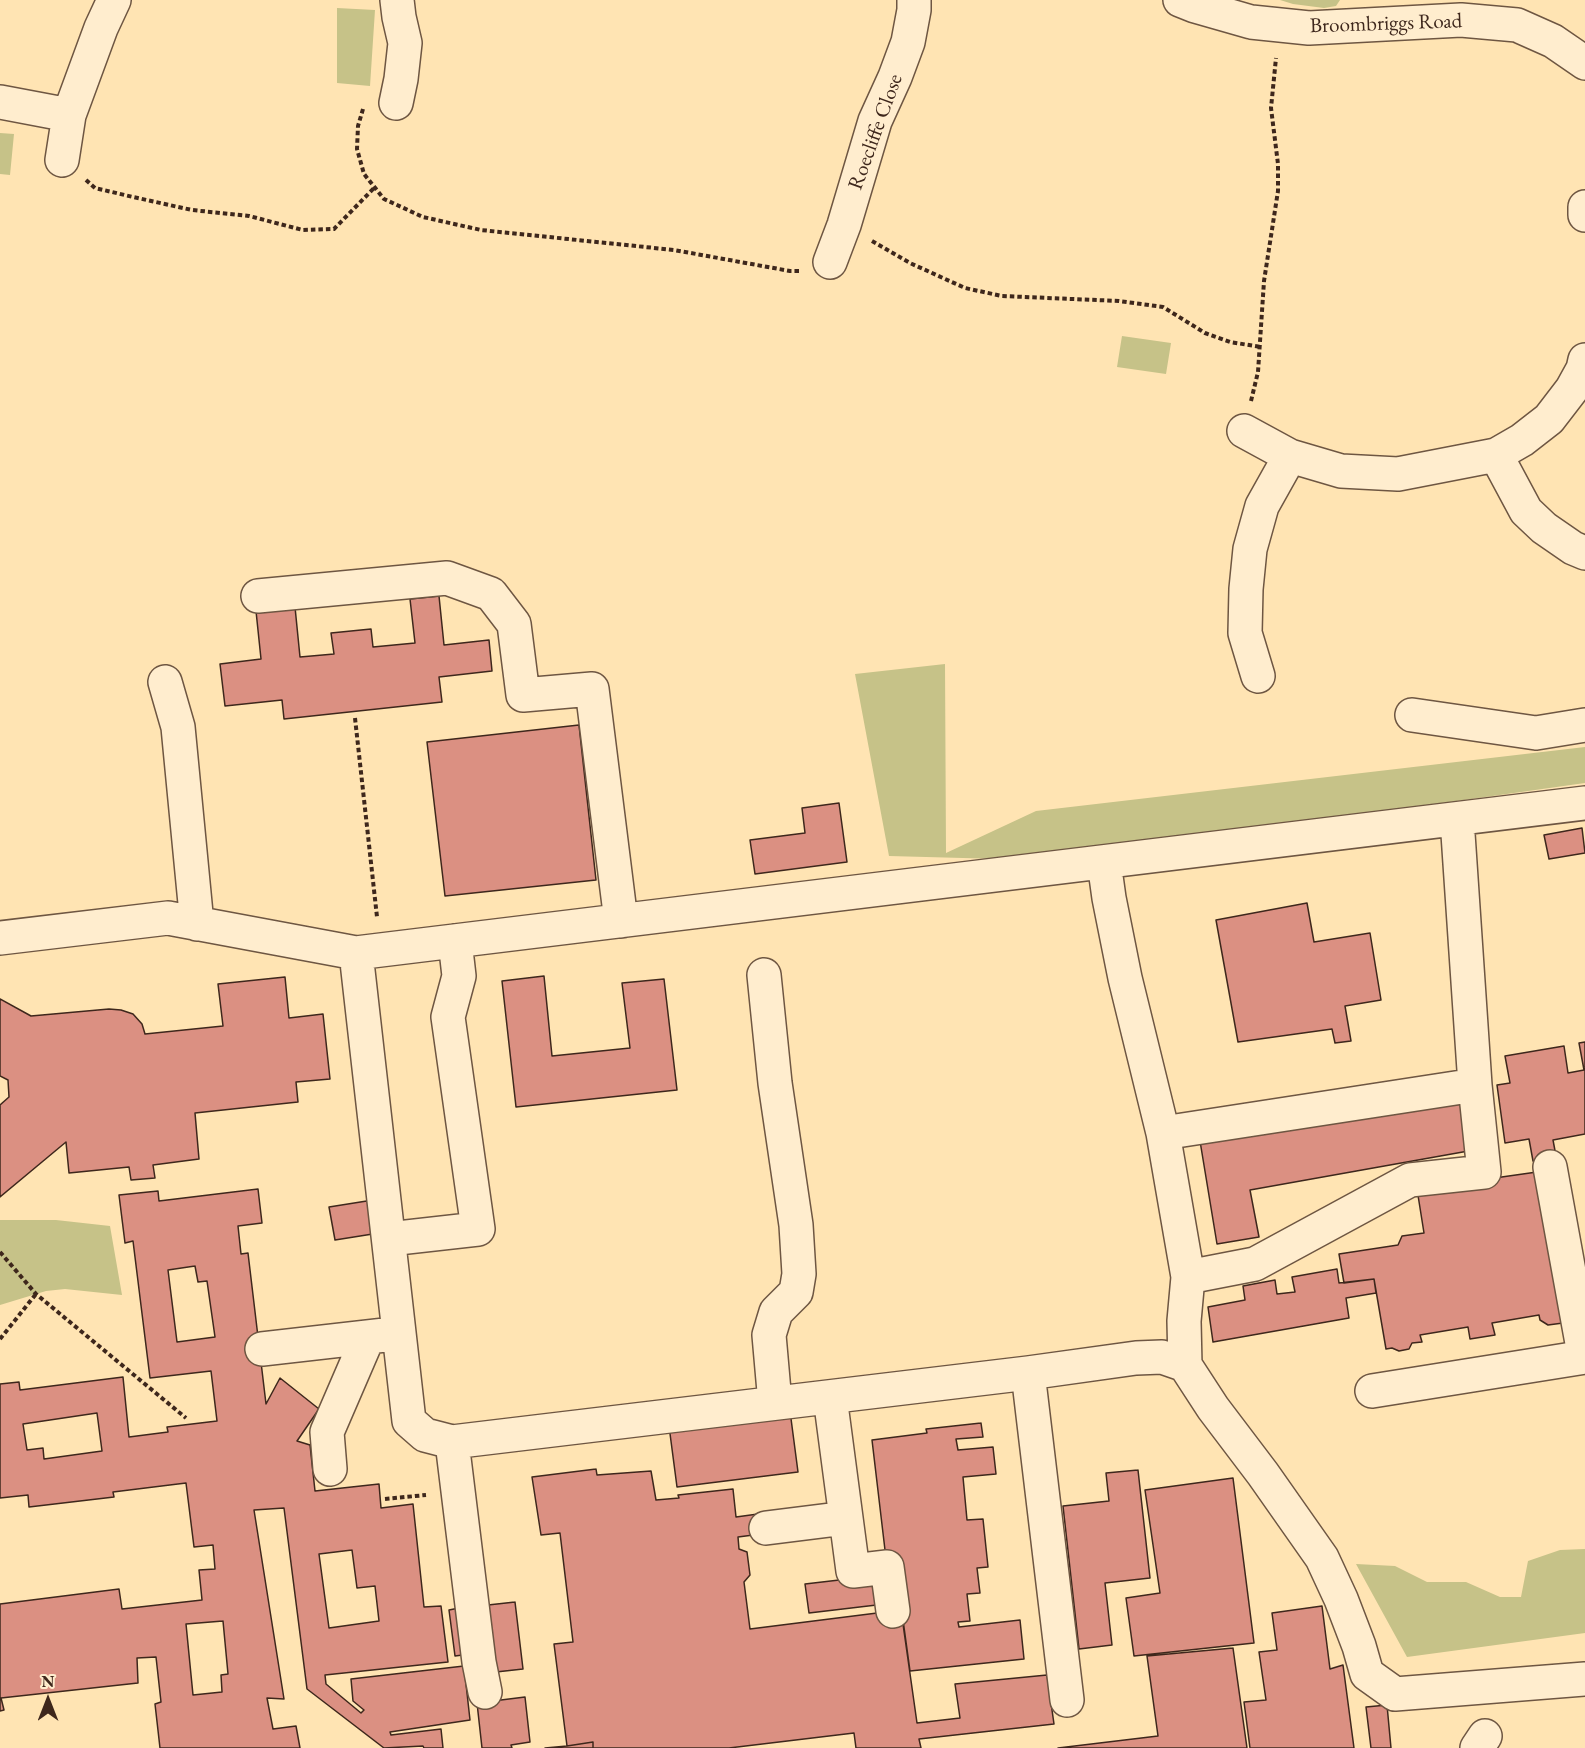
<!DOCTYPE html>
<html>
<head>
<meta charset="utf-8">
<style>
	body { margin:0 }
	#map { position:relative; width:1585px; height:1748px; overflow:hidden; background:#ffe4b3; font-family:"EB Garamond",serif }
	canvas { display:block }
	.north { position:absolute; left:18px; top:1670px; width:60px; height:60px; -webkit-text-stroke:4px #ffedce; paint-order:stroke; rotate:0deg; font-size:16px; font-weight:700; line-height:24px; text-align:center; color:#3e271c }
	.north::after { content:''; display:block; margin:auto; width:21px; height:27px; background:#3e271c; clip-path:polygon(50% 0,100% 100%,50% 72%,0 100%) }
</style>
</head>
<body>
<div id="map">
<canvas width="1585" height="1748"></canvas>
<div class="north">N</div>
</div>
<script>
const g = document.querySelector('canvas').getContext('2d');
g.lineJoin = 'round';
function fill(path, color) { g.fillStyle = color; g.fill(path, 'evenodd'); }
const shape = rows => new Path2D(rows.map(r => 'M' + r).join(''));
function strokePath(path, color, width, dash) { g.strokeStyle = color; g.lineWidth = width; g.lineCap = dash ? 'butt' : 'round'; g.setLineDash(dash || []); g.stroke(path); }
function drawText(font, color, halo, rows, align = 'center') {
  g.font = font + ' "EB Garamond",serif'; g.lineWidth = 4.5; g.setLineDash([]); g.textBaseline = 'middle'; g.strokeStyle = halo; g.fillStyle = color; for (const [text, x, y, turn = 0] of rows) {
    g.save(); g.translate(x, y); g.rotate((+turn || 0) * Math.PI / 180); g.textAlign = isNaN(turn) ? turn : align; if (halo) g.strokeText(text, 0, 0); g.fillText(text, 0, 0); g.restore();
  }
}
fill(shape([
	[1280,0,1340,0,1336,6,1324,8,1293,4],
	[337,8,375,10,370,86,337,83],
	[0,133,14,134,10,175,0,174],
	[1122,336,1171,343,1166,374,1117,367],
	[945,664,946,853,1036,811,1585,747,1585,783,1037,860,889,856,855,674],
	[0,1220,56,1220,110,1226,122,1295,65,1289,46,1291,0,1305],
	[1585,1549,1585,1633,1407,1657,1356,1564,1395,1566,1427,1582,1466,1582,1500,1597,1521,1597,1528,1561,1560,1550]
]), '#c6c288');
const building = shape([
	[439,596,444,645,489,640,492,671,439,677,442,702,284,719,282,700,225,706,220,664,261,659,256,611,295,607,300,657,334,654,331,633,371,629,373,647,415,643,410,599,439,596],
	[579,725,596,880,445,896,427,742,579,725],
	[839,803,847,862,755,874,750,840,805,833,802,808,839,803],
	[1582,828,1585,853,1549,859,1544,835,1582,828],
	[1307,903,1314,942,1370,933,1381,1000,1345,1006,1351,1041,1335,1043,1332,1029,1238,1042,1216,920,1307,903],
	[544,976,552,1056,630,1048,622,983,664,979,677,1090,516,1107,502,981,544,976],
	[285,977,289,1018,323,1014,330,1079,296,1082,298,1102,195,1113,199,1159,153,1165,155,1178,131,1180,129,1167,69,1173,66,1142,0,1197,0,1105,9,1097,8,1080,0,1076,0,999,31,1016,109,1009,121,1010,133,1014,142,1024,145,1034,223,1026,218,984,285,977],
	[1585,1042,1585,1134,1553,1140,1556,1156,1533,1161,1529,1139,1505,1143,1497,1085,1510,1083,1505,1056,1564,1046,1568,1073,1584,1070,1579,1043,1585,1042],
	[1464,1094,1474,1150,1250,1190,1259,1237,1217,1244,1200,1141,1464,1094],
	[1544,1171,1563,1323,1548,1325,1540,1320,1539,1315,1492,1323,1495,1335,1470,1339,1468,1327,1420,1335,1422,1342,1412,1343,1409,1349,1399,1351,1392,1348,1386,1349,1374,1279,1344,1283,1339,1254,1398,1245,1402,1236,1424,1233,1417,1189,1544,1171],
	[258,1189,262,1223,238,1226,241,1254,248,1253,266,1404,280,1378,319,1409,297,1441,310,1445,315,1491,379,1484,381,1508,413,1504,424,1607,441,1606,448,1662,325,1675,326,1684,361,1713,364,1710,353,1701,351,1679,464,1666,470,1720,390,1732,391,1735,441,1729,443,1748,424,1748,423,1746,384,1748,307,1689,284,1508,254,1510,284,1699,267,1698,273,1729,296,1726,300,1748,160,1748,155,1704,161,1702,156,1657,137,1658,138,1683,1,1698,4,1710,0,1711,0,1604,119,1589,122,1609,202,1600,199,1570,215,1569,213,1545,194,1547,186,1483,113,1492,114,1497,29,1507,28,1495,0,1498,0,1384,19,1382,20,1390,123,1377,129,1437,168,1432,167,1427,217,1421,211,1371,150,1378,133,1241,125,1243,119,1195,158,1191,159,1201,258,1189],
	[195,1266,198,1282,207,1281,215,1337,177,1342,168,1270,195,1266],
	[97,1413,102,1451,44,1459,43,1448,27,1450,23,1424,97,1413],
	[352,1550,357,1588,375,1586,379,1621,329,1628,319,1554,352,1550],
	[223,1621,228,1674,221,1675,222,1692,193,1695,186,1624,223,1621],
	[373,1200,379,1233,335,1240,329,1207,373,1200],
	[1337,1269,1339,1283,1374,1279,1376,1293,1346,1298,1349,1318,1213,1342,1208,1307,1245,1300,1243,1286,1275,1280,1277,1294,1295,1292,1292,1277,1337,1269],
	[790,1411,798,1472,677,1487,669,1426,790,1411],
	[981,1423,983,1437,956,1439,958,1450,993,1447,996,1474,963,1477,967,1520,983,1519,988,1567,977,1568,980,1593,967,1594,970,1621,958,1622,959,1627,1020,1620,1024,1659,910,1671,900,1598,887,1567,872,1440,927,1433,926,1429,981,1423],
	[596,1469,597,1475,651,1471,656,1500,679,1498,678,1495,733,1489,736,1517,758,1514,761,1534,738,1537,739,1549,747,1552,750,1575,744,1582,750,1629,901,1610,917,1723,960,1718,955,1684,1047,1675,1054,1724,919,1739,921,1748,856,1748,854,1733,729,1748,593,1748,593,1742,567,1746,554,1644,573,1642,560,1533,541,1535,532,1477,596,1469],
	[1138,1470,1150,1578,1105,1583,1112,1645,1079,1649,1063,1506,1109,1501,1106,1473,1138,1470],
	[1233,1478,1254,1643,1134,1656,1126,1598,1160,1593,1145,1490,1233,1478],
	[882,1575,885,1604,809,1613,805,1584,882,1575],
	[515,1602,523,1669,496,1672,488,1605,515,1602],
	[1322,1606,1330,1669,1343,1665,1354,1748,1250,1748,1244,1702,1266,1700,1259,1652,1277,1650,1272,1613,1322,1606],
	[464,1607,470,1654,455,1656,449,1610,464,1607],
	[1233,1648,1247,1748,1058,1748,1158,1736,1147,1656,1233,1648],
	[525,1697,530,1742,511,1745,512,1748,482,1748,477,1703,525,1697],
	[1387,1705,1391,1748,1371,1748,1366,1707,1387,1705],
	[593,1742,593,1748,545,1748,567,1746,593,1742]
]);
fill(building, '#db9082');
strokePath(building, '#3e271c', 1.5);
const minor = shape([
	[1180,0,1195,6,1251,22,1309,28,1461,20,1517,25,1553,41,1585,63],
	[0,102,69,115],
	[396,103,401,79,405,43,399,17,397,0],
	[62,160,69,115,101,28,114,0],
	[1585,207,1585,215],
	[830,262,844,225,875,121,895,77,908,42,914,10,914,0],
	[1244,431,1290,456,1341,471,1398,474,1496,455,1522,440,1549,419,1572,389,1583,369,1585,360],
	[1496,455,1526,511,1544,528,1573,548,1585,553],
	[258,596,447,578,491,594,514,624,523,695,592,689,621,921],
	[1258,676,1245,633,1246,589,1250,549,1262,506,1290,456],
	[165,682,178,727,197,924],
	[1412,715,1536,733,1585,725],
	[1104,862,1109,898,1125,978,1163,1133,1188,1277,1184,1321,1185,1365],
	[0,938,168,918,356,953,1585,803],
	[356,953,409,1421,425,1435,452,1442,1028,1373,1136,1358,1162,1357,1185,1365,1213,1408,1263,1474,1322,1558,1341,1599,1359,1646,1367,1674,1395,1694,1585,1679],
	[764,975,775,1083,796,1225,799,1274,796,1292,776,1312,769,1335,775,1403],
	[1163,1133,1475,1085,1457,819],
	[1550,1167,1582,1343,1585,1347],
	[389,1239,478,1229,448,1017,459,976,455,941],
	[1188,1277,1255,1264,1410,1180,1484,1172,1475,1085],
	[262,1349,385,1335],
	[1028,1373,1067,1700],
	[1372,1391,1585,1357],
	[830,1397,853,1571,887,1567,893,1611],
	[452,1442,479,1662,485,1692],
	[330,1469,327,1432,368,1337],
	[766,1528,846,1518],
	[1477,1748,1485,1736]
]);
strokePath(minor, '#6e5642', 36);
strokePath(shape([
	[363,109,358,126,357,149,364,174,384,199,423,217,481,230,674,250,790,271,800,271],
	[86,180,95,188,133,197,192,210,249,216,303,230,334,229,375,187],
	[872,241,910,263,965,288,1002,296,1119,301,1163,307,1205,333,1230,342,1261,347],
	[1251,401,1258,372,1264,281,1278,191,1278,164,1271,108,1276,58],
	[355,718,377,917],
	[0,1252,36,1294,186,1418],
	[0,1339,36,1294],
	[385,1499,426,1495]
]), '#3e271c', 4, [4.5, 3]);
strokePath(minor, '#ffedce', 33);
drawText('21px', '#3e271c', '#ffedce', [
	["Broombriggs Road",1386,24,-2],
	["Roecliffe Close",876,132,-70]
]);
</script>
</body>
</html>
